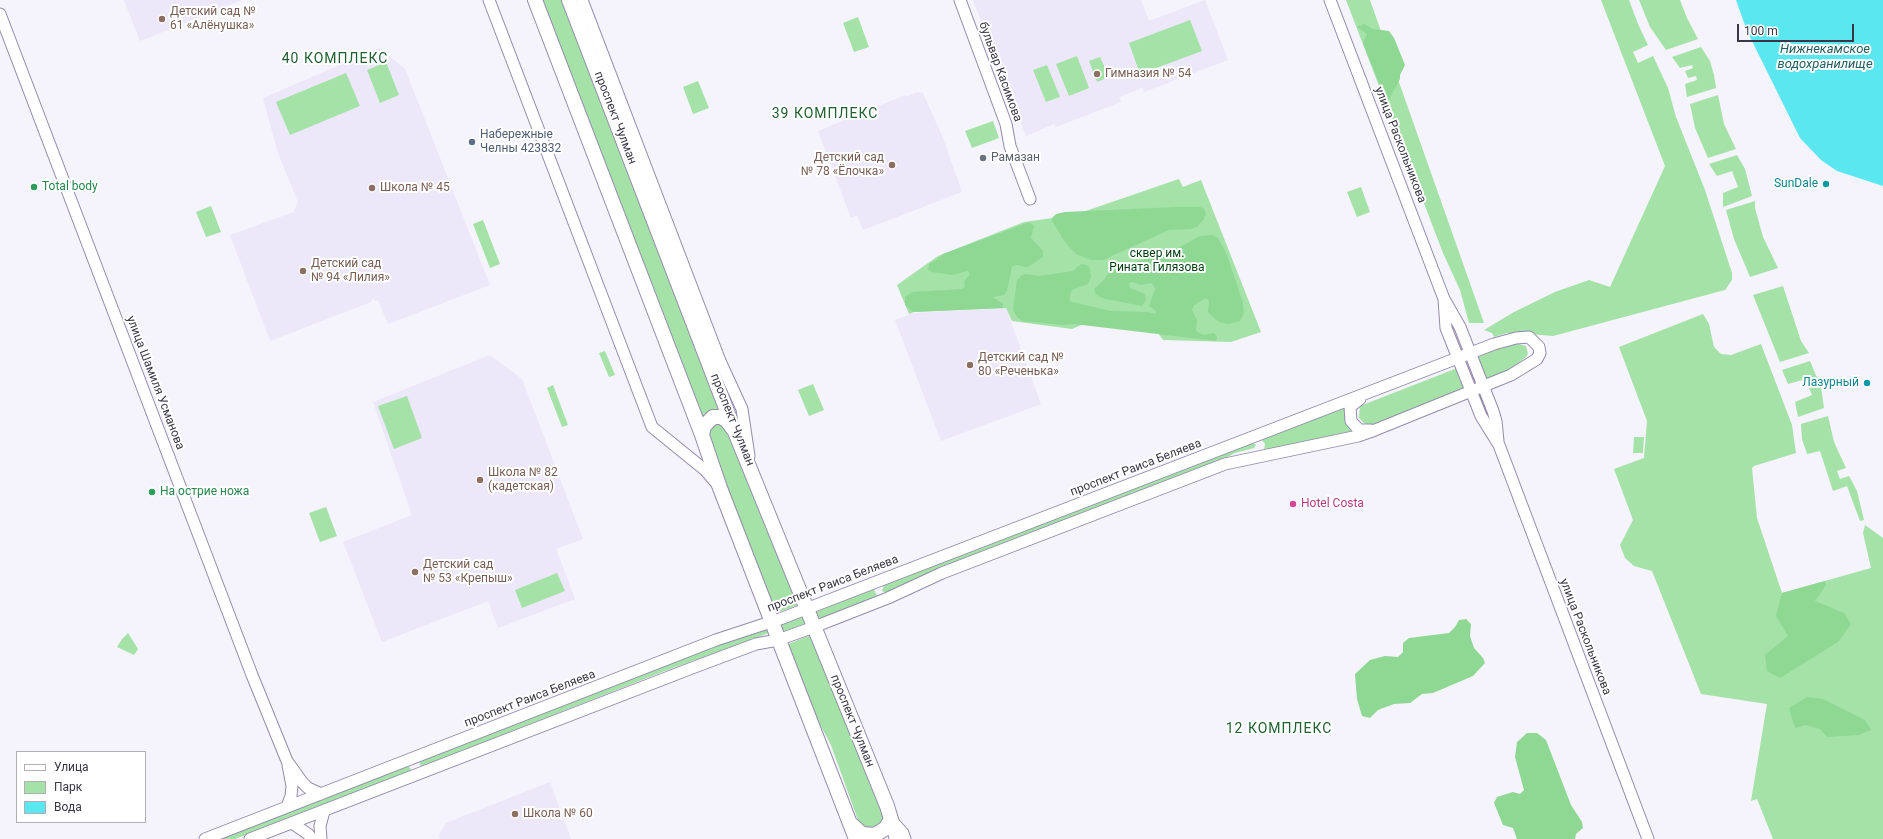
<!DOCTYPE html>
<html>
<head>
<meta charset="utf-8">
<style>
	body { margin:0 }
	#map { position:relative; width:1883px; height:839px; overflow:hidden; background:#f5f3fb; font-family:Roboto,sans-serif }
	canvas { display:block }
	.legend { position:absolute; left:16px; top:751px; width:130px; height:72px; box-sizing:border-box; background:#fff; border:1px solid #b0afb5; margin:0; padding:5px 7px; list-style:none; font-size:12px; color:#3a3645 }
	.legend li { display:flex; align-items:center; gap:8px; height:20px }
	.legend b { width:20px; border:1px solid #b0afb5 }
	.scale { position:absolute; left:1737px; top:24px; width:117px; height:18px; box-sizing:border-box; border:2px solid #3a3645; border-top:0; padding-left:5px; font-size:12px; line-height:14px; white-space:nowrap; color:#3a3645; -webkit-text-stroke:3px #fff; paint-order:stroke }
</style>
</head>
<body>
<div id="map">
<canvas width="1883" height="839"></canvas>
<ul class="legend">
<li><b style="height:5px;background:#fff"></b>Улица</li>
<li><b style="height:11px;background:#a4e2a8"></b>Парк</li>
<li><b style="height:11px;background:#5be7ef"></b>Вода</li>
</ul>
<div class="scale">100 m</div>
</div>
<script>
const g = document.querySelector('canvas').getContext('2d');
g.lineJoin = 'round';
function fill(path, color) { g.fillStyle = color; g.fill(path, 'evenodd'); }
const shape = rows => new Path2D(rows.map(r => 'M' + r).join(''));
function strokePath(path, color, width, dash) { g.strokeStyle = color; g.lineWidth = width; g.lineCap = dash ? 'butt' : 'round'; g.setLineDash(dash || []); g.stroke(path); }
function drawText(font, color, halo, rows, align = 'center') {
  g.font = font + ' Roboto,sans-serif'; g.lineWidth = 4; g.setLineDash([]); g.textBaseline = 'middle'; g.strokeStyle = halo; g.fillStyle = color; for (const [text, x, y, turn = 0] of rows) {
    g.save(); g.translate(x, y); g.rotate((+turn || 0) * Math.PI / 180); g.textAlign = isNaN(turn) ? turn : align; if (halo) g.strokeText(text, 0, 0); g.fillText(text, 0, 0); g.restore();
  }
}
fill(shape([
	[124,0,242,0,140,41],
	[973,0,1141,0,1149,21,1205,0,1228,60,1144,92,1142,88,1119,97,1121,102,1056,127,1054,124,1026,136],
	[380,48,405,69,490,285,388,324,378,300,375,301,373,298,371,302,270,341,230,235,294,212,298,202,278,153,263,98],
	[917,92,923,93,943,138,962,192,863,230,857,215,851,218,818,131,905,95,906,97],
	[1006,308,1041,404,941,441,895,320,914,313],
	[490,355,522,379,583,539,556,549,575,599,498,628,488,601,382,642,343,542,412,515,373,402],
	[550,782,571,839,440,839,439,835,446,823]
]), '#ece7f9');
fill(shape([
	[540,0,565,0,723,412,718,410,713,411,701,422],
	[1346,0,1370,0,1484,323,1469,323,1460,290,1443,253],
	[1601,0,1629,0,1638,24,1648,45,1633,52,1638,63,1653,56,1668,88,1676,117,1705,190,1732,273,1732,280,1725,290,1553,336,1518,333,1507,333,1494,337,1492,333,1484,330,1514,312,1555,292,1589,280,1610,287,1665,166],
	[1639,0,1680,0,1687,18,1698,39,1666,50,1650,27],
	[858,17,869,47,854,52,843,23],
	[1190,20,1202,51,1140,74,1129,43],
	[1701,47,1710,61,1714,75,1716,88,1687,97,1685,84,1697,80,1696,76,1688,78,1685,71,1693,68,1692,65,1680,68,1672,57],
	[1077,56,1089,88,1069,96,1056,64],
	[1100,57,1109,77,1097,82,1089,61],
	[386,62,399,95,380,103,367,70],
	[1047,65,1060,97,1046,102,1033,70],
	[346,73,360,106,290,135,276,102],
	[698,81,709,108,693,114,683,87],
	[1718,95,1724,124,1736,149,1708,158,1695,128,1690,104],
	[993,121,999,138,972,148,965,131],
	[1737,155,1745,169,1752,196,1723,207,1723,193,1738,187,1732,171,1717,176,1709,164],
	[1179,179,1183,187,1201,180,1261,332,1231,342,1163,340,1158,333,1086,323,1072,329,1012,321,1006,308,914,312,909,314,897,285,938,256,1024,222,1074,215],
	[1361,187,1370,212,1357,217,1347,192],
	[1755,201,1755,208,1763,237,1778,268,1750,277,1734,239,1726,210],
	[211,206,221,232,206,237,196,212],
	[483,220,500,264,490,268,473,224],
	[1783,286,1801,341,1809,353,1780,362,1753,295],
	[1703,314,1709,324,1714,347,1721,354,1731,355,1761,344,1792,425,1796,453,1754,466,1752,468,1757,518,1782,593,1871,568,1863,533,1865,525,1883,538,1883,839,1773,839,1757,799,1751,801,1767,704,1701,694,1652,571,1634,566,1625,558,1620,545,1633,520,1614,469,1644,458,1647,421,1619,347],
	[1515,343,1526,346,1528,354,1526,357,1508,371,1484,380,1474,355],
	[605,351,615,375,609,377,599,353],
	[1810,361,1821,387,1824,408,1798,417,1795,402,1812,395,1806,379,1788,384,1782,370],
	[1460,367,1467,388,1371,425,1365,424,1359,418,1360,406],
	[813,384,824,410,809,416,798,390],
	[553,385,568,425,562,427,547,388],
	[407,396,422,438,394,449,378,406],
	[1348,406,1356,433,1264,450,1265,444,1261,439],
	[1828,416,1834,442,1846,468,1837,471,1840,479,1849,476,1857,491,1864,520,1860,521,1847,486,1833,491,1820,451,1807,454,1802,439,1801,424],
	[717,421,725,428,798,605,776,613,707,435,709,427],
	[1634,437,1644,437,1643,453,1633,453],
	[1252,442,1256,445,1254,448,1235,453,1210,466,886,593,882,591,884,585],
	[326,507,337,536,320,542,309,513],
	[557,573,565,591,522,608,515,590],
	[874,589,877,596,819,619,816,612],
	[803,617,806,623,782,632,779,625],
	[767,627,769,633,662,672,421,767,419,760,659,667],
	[128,633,138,649,134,655,117,647,122,639],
	[811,635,882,812,883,819,878,828,866,830,859,823,831,745,816,717,786,645],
	[408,766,411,769,410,772,235,839,216,839]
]), '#a4e2a8');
fill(shape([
	[1364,24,1373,29,1389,31,1394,38,1405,65,1400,75,1400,79,1388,101,1385,98,1363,43,1367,34,1357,27],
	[1176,207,1200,207,1204,209,1206,213,1204,219,1198,226,1191,229,1169,230,1103,260,1091,260,1076,254,1065,242,1052,221,1052,218,1056,214,1065,212],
	[1027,223,1031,223,1034,226,1031,238,1043,251,1043,257,1031,265,1027,267,1017,265,1012,267,1007,291,1004,295,993,297,1003,304,1003,308,913,312,905,305,905,297,912,292,962,289,965,287,964,281,970,274,968,271,952,275,932,272,928,269,929,264,938,259,943,254],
	[1213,235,1218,238,1227,255,1243,303,1244,314,1240,321,1228,324,1219,322,1213,317,1208,312,1209,301,1206,298,1194,305,1192,310,1197,320,1196,330,1199,333,1204,335,1214,333,1217,337,1216,341,1074,324,1063,325,1022,321,1017,317,1013,310,1017,280,1022,275,1026,274,1039,276,1073,271,1081,264,1087,265,1090,269,1091,277,1088,284,1072,290,1070,295,1070,301,1072,302,1111,311,1148,312,1156,314,1155,310,1149,306,1155,289,1153,284,1151,283,1142,285,1132,282,1129,283,1130,288,1145,294,1146,300,1142,306,1105,299,1096,295,1094,289,1104,280,1113,266,1140,261,1154,254,1173,251,1200,236],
	[1825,581,1826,585,1815,601,1844,613,1851,624,1838,642,1780,678,1767,671,1765,655,1788,636,1776,616,1782,593],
	[1466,619,1471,624,1470,636,1474,648,1483,658,1485,663,1473,676,1433,693,1422,694,1410,703,1394,704,1378,710,1370,718,1362,716,1357,699,1355,674,1370,660,1385,656,1398,657,1403,652,1403,643,1409,638,1449,633,1455,627,1459,620],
	[1807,697,1823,699,1865,720,1871,730,1859,735,1827,737,1820,729,1806,725,1795,728,1789,708],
	[1527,733,1537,733,1546,740,1571,805,1582,822,1583,828,1576,834,1575,839,1517,839,1513,828,1503,825,1494,803,1497,797,1513,792,1520,794,1524,790,1515,757,1517,742]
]), '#8ed894');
fill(shape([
	[1736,0,1883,0,1883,186,1837,171,1821,160,1800,138,1747,31]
]), '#5be7ef');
const minor = shape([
	[489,0,652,427,705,470,717,484],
	[582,0,720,361,742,409,749,456],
	[960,0,1006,124,1010,146,1030,199],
	[1330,0,1444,299,1460,327,1493,411,1496,421,1498,441],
	[0,14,252,675,287,761,302,782,308,788,321,794],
	[1444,299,1446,328,1481,416,1499,445,1648,839],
	[1360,399,1350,407,1351,421,1359,430,1371,430],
	[287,807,291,796,292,786,288,765],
	[893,822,903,833,905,839],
	[292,823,308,834,312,839],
	[205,839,716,640,780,619,1494,344,1516,338,1529,337,1539,347,1540,353,1537,359,1511,375,1375,430,1358,436,1225,464,942,573,888,598,814,627,778,640,756,644,692,668,250,839],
	[321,839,320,826,324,811]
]);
const major = shape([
	[535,0,702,435,720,488,856,839],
	[569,0,735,432,887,806,897,839],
	[702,435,704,426,713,417,721,417,727,421,733,429],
	[851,824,862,834,875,835,886,828,891,819]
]);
strokePath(minor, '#958bac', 13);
strokePath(major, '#958bac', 16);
strokePath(minor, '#fff', 11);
strokePath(major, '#fff', 14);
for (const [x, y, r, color] of [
	[162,19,4,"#8d6e63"],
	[1097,74,4,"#8d6e63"],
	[472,142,4,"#5c6f8a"],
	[983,158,4,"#6b7280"],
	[892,165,4,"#8d6e63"],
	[1826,184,4,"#0f9aa8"],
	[34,187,4,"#2e9e5b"],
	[372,188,4,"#8d6e63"],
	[303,271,4,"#8d6e63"],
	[970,365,4,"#8d6e63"],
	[1867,383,4,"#0f9aa8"],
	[480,480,4,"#8d6e63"],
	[152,492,4,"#2e9e5b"],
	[1293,504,4,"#d1479c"],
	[415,572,4,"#8d6e63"],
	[515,814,4,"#8d6e63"]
]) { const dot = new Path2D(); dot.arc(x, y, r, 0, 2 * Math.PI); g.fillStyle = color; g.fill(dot); strokePath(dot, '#fff', 1.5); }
drawText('12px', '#785e54', '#fff', [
	["Детский сад №",170,12],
	["61 «Алёнушка»",170,26],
	["Гимназия № 54",1105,74],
	["Детский сад",884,158,"right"],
	["№ 78 «Ёлочка»",884,172,"right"],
	["Школа № 45",380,188],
	["Детский сад",311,264],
	["№ 94 «Лилия»",311,278],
	["Детский сад №",978,358],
	["80 «Реченька»",978,372],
	["Школа № 82",488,473],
	["(кадетская)",488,487],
	["Детский сад",423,565],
	["№ 53 «Крепыш»",423,579],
	["Школа № 60",523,814]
], 'left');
drawText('12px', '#3a3645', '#fff', [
	["бульвар Касимова",1000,72,70],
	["проспект Чулман",615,118,69],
	["улица Раскольникова",1400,145,69],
	["улица Шамиля Усманова",155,383,69],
	["проспект Чулман",732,420,68],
	["проспект Раиса Беляева",1136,468,-21],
	["проспект Раиса Беляева",833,584,-21],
	["улица Раскольникова",1585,637,69],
	["проспект Раиса Беляева",530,699,-21],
	["проспект Чулман",852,721,68]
]);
drawText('12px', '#4e5e75', '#fff', [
	["Набережные",480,135],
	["Челны 423832",480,149]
], 'left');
drawText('12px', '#5b616d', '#fff', [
	["Рамазан",991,158]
], 'left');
drawText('12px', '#0d838f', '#fff', [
	["SunDale",1818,184],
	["Лазурный",1859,383]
], 'right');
drawText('12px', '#27864d', '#fff', [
	["Total body",42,187],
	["На острие ножа",160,492]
], 'left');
drawText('12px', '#033c10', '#fff', [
	["сквер им.",1157,254],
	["Рината Гилязова",1157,268]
]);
drawText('12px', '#b23c85', '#fff', [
	["Hotel Costa",1301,504]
], 'left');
drawText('italic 13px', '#255f62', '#fff', [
	["Нижнекамское",1825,50],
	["водохранилище",1825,65]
]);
g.letterSpacing = '1px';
drawText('14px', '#216031', '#fff', [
	["40 КОМПЛЕКС",335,59],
	["39 КОМПЛЕКС",825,114],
	["12 КОМПЛЕКС",1279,729]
]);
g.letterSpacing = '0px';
</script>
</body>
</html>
